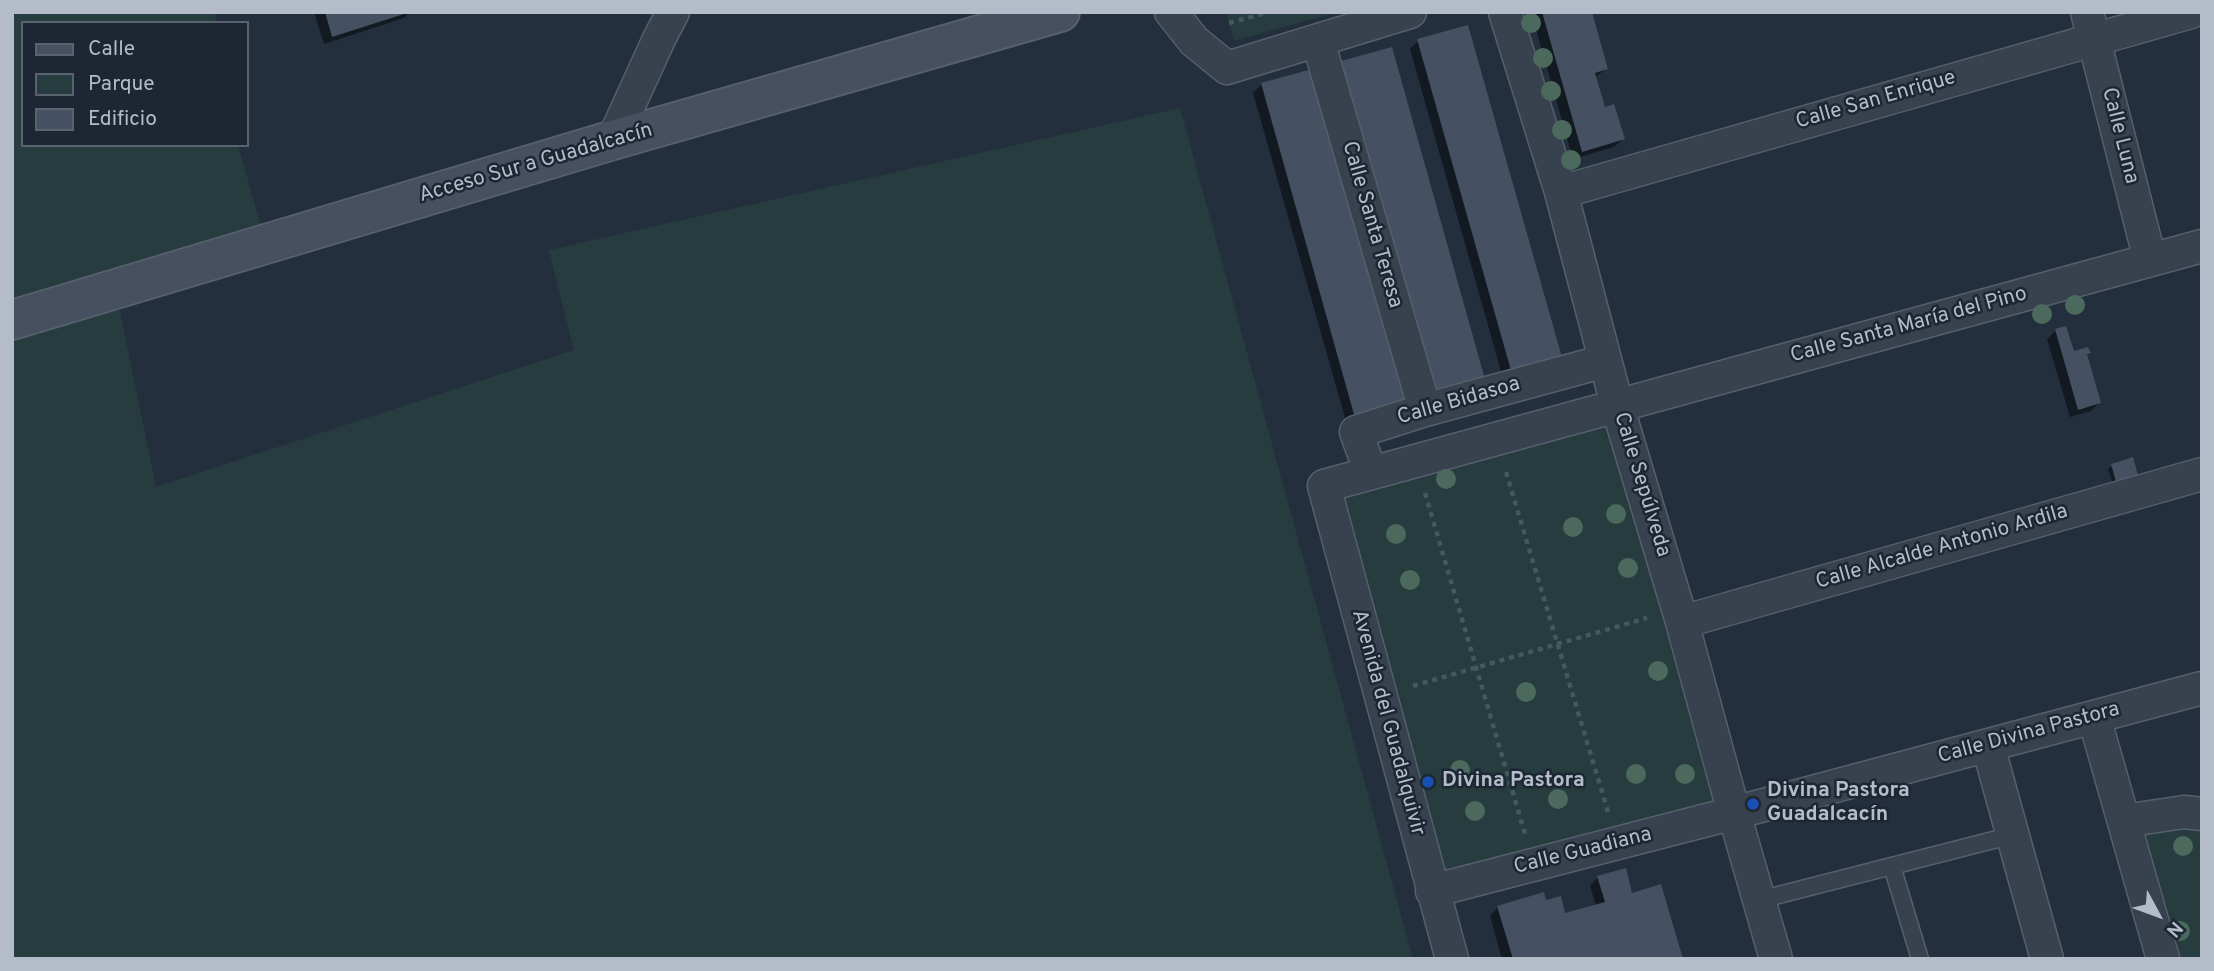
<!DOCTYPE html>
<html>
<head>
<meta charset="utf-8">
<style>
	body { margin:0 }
	#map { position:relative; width:2214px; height:971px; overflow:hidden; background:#242f3e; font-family:Overpass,sans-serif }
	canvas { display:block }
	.frame { position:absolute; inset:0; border:14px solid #b4bcc9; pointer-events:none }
	.legend { position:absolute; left:21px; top:21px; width:228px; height:126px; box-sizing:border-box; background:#1d2633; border:2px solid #59626f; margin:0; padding:9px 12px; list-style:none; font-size:21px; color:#b4bcc9 }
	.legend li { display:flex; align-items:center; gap:14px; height:35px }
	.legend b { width:35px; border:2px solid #59626f }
	.north { position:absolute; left:2123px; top:880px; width:70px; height:70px; -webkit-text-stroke:5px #1d2633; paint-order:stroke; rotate:131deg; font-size:19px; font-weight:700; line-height:28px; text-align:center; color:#b4bcc9 }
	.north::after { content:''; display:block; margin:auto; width:24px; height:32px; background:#b4bcc9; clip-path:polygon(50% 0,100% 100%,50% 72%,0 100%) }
</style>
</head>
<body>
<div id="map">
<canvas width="2214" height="971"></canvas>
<div class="frame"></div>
<ul class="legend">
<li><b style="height:9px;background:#465061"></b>Calle</li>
<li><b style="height:19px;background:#263c3f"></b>Parque</li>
<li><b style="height:19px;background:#455162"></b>Edificio</li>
</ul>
<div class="north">N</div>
</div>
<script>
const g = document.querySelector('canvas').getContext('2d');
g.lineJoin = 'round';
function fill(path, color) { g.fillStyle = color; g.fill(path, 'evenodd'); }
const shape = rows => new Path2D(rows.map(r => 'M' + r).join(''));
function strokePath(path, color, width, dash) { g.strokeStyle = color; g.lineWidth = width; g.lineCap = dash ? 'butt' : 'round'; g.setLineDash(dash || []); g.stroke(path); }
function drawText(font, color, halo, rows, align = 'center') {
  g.font = font + ' Overpass,sans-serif'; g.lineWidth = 5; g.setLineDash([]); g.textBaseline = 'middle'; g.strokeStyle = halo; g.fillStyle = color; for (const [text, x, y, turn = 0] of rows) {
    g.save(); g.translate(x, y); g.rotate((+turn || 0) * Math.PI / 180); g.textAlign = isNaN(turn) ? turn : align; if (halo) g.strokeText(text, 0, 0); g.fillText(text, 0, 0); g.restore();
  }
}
fill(shape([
	[12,12,215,12,216,23,23,23,23,145,238,145,264,237,116,292,156,487,574,350,549,250,1180,108,1413,959,12,959],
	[1226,12,1338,12,1234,41],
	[1617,405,1734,813,1432,891,1324,486],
	[2202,814,2202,959,2163,959,2124,821]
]), '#263c3f');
fill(shape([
	[314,12,410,12,404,18,324,44],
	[1531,12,1591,12,1606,69,1594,78,1603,109,1623,139,1614,147,1573,159],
	[1418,41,1561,361,1504,382,1410,49],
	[1391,49,1428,403,1334,71,1342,62],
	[1262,84,1395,412,1347,425,1253,93],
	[2056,330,2073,353,2089,353,2085,356,2099,403,2091,411,2070,417,2047,339],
	[2112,466,2136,475,2132,479,2113,484,2108,469],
	[1598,877,1630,895,1681,959,1502,959,1490,916,1498,907,1545,902,1564,916,1596,906,1590,886]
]), '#0007');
fill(shape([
	[325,12,407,12,407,13,332,37],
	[1542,12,1592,12,1608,69,1595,73,1605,107,1614,104,1625,139,1582,152],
	[1468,25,1563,361,1512,374,1417,39],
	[1392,47,1486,383,1436,396,1341,61],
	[1312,69,1406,404,1355,418,1261,83],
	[2066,326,2074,351,2088,347,2091,353,2087,354,2101,403,2078,410,2055,329],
	[2133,457,2138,475,2116,482,2111,464],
	[1626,868,1632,893,1661,884,1683,959,1513,959,1497,906,1544,892,1546,900,1561,896,1565,913,1605,902,1597,876]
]), '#455162');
const lane = shape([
	[1892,866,1920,959],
	[1759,900,2013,835]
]);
const street = shape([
	[1171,12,1194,41,1227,68,1410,12],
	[1505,12,1561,192,1617,405,1682,622,1734,813,1776,959],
	[2087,12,2150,260],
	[1318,41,1425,410],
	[613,140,659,39,673,12],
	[1561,192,2191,12],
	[1371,473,1356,432,1425,410,1605,361],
	[1682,622,2202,474],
	[2094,717,2163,959],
	[1988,746,2047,959],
	[2124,821,2184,812,2202,814],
	[1432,891,1734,813,2202,688],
	[1452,959,1324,486,2202,246]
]);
const secondary = shape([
	[12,320,613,140,1060,12]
]);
strokePath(lane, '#565f6c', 19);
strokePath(street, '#565f6c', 35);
strokePath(secondary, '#565f6c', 42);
strokePath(shape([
	[1229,23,1269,12],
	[1506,472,1608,812],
	[1425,493,1525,834],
	[1413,686,1647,618]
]), '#44595c', 4.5, [5, 5]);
strokePath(lane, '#38414e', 16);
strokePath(street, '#38414e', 32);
strokePath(secondary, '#465061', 38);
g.fillStyle = '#4b6a5d';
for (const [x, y] of [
	[1531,23],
	[1543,58],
	[1551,91],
	[1562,130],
	[1571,160],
	[2075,305],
	[2042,314],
	[1446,479],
	[1616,514],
	[1573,527],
	[1396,534],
	[1628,568],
	[1410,580],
	[1658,671],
	[1526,692],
	[1460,770],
	[1636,774],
	[1685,774],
	[1558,799],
	[1475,811],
	[2183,846],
	[2180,931]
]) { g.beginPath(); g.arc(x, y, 10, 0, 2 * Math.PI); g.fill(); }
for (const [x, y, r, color] of [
	[1428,782,7,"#1a4fb4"],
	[1753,804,7,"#1a4fb4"]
]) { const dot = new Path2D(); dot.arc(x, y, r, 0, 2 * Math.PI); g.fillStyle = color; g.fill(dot); strokePath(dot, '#1d2633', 2.5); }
drawText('21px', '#b4bcc9', '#1d2633', [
	["Calle San Enrique",1876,101,-16],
	["Calle Luna",2119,136,76],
	["Acceso Sur a Guadalcacín",536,164,-16],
	["Calle Santa Teresa",1371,225,74],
	["Calle Santa María del Pino",1909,326,-15],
	["Calle Bidasoa",1459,402,-16],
	["Calle Sepúlveda",1641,485,73],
	["Calle Alcalde Antonio Ardila",1942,548,-16],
	["Avenida del Guadalquivir",1387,723,75],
	["Calle Divina Pastora",2029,734,-15],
	["Calle Guadiana",1583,852,-14]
]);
drawText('bold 21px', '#b4bcc9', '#1d2633', [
	["Divina Pastora",1442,782],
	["Divina Pastora",1767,792],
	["Guadalcacín",1767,816]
], 'left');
</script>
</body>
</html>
